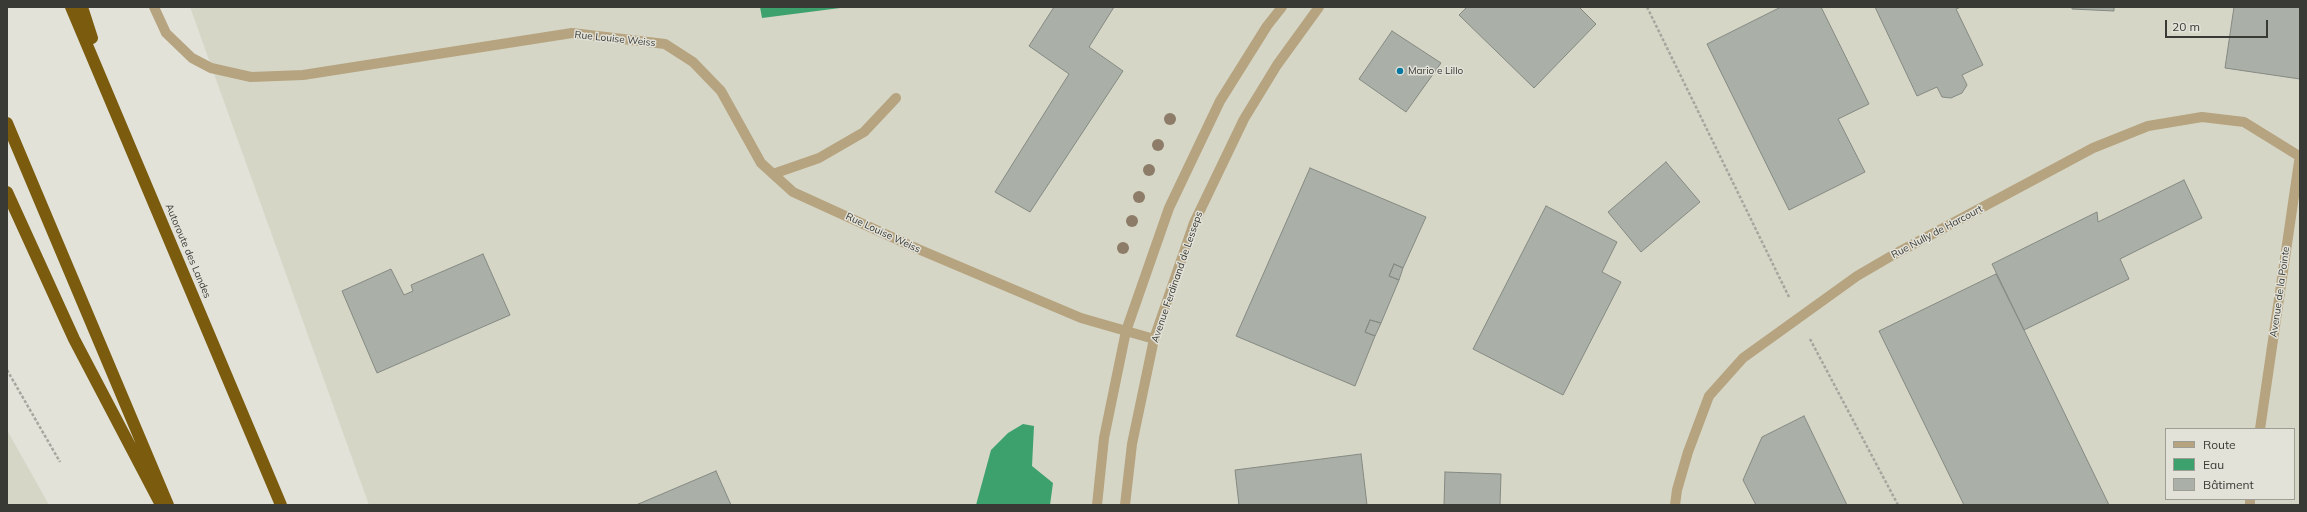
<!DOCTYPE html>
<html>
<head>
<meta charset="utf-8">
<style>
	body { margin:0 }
	#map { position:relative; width:2307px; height:512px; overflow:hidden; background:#e2e2d9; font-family:Mulish,sans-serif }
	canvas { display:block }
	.frame { position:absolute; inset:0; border:8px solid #393935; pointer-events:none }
	.legend { position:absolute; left:2165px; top:428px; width:130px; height:72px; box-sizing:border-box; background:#e2e2d9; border:1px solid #9e9e97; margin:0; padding:5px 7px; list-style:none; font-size:12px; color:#393935 }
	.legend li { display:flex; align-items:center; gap:8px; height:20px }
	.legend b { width:20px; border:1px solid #9e9e97 }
	.scale { position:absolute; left:2165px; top:20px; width:103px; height:18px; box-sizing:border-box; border:2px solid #393935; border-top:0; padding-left:5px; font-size:12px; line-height:14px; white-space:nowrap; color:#393935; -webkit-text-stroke:3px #e2e2d9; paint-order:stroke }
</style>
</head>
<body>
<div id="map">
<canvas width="2307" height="512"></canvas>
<div class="frame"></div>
<ul class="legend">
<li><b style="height:5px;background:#b6a37f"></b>Route</li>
<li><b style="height:11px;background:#3da16e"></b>Eau</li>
<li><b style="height:11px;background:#aaafa7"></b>Bâtiment</li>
</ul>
<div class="scale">20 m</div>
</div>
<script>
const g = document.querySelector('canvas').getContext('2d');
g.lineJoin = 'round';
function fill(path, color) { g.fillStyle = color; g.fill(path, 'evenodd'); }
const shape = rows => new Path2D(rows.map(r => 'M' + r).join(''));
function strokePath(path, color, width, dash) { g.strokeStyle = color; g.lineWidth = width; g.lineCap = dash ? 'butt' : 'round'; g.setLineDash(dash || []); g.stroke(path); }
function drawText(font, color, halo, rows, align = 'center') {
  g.font = font + ' Mulish,sans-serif'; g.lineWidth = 3; g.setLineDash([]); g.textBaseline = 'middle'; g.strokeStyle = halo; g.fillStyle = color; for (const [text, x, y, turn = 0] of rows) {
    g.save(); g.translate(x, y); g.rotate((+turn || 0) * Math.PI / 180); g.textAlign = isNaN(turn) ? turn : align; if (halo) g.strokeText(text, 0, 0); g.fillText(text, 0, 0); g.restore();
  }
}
fill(shape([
	[190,7,2300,7,2300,505,369,505],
	[2166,429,2294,429,2294,499,2166,499],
	[7,430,49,505,7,505]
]), '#d5d6c6');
fill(shape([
	[760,7,848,7,762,18],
	[1023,424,1034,426,1032,466,1053,483,1050,505,976,505,991,450,1008,433]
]), '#3da16e');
const building = shape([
	[1054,7,1114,7,1089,47,1123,71,1030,212,995,192,1069,74,1029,46,1054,7],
	[1467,7,1579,7,1596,24,1534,88,1459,15,1467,7],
	[1781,7,1821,7,1869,104,1838,119,1865,172,1789,210,1707,44,1781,7],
	[1875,7,1961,7,1956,9,1983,65,1962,75,1967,85,1962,93,1951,98,1942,97,1937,87,1917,96,1875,7],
	[2072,7,2114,7,2114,11,2072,9,2072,7],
	[2234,7,2300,7,2300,79,2225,68,2234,7],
	[1392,31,1441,63,1406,112,1359,79,1392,31],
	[1666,162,1700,202,1641,252,1608,212,1666,162],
	[1310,168,1426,217,1403,268,1394,264,1389,276,1399,280,1381,323,1370,320,1365,332,1375,336,1355,386,1236,336,1310,168],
	[2184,180,2202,218,2120,259,2129,279,2024,330,1992,264,2097,212,2098,222,2184,180],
	[1546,206,1617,242,1602,272,1621,282,1563,395,1473,349,1546,206],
	[483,254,510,315,377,373,342,291,391,269,404,295,413,291,411,285,483,254],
	[1394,264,1403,268,1399,280,1389,276,1394,264],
	[1996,274,2024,330,2109,505,1964,505,1879,331,1996,274],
	[1370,320,1381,323,1375,336,1365,332,1370,320],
	[1804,416,1847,505,1756,505,1743,480,1762,437,1804,416],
	[1361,454,1367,505,1239,505,1235,470,1361,454],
	[716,471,731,505,636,505,716,471],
	[1445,472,1501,474,1500,505,1444,505,1445,472]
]);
fill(building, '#aaafa7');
strokePath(building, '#858a83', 1);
strokePath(shape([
	[1647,7,1789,297],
	[1810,339,1898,505],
	[7,370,60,462]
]), '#a6a69f', 2.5, [3, 2]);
strokePath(shape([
	[154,7,166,33,192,58,211,68,251,77,303,75,572,33,665,44,693,62,721,91,761,163,793,192,918,249,1081,318,1154,339],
	[773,174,819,158,864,132,896,98],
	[2260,429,2300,155],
	[1097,505,1104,438,1126,331,1169,208,1220,101,1267,26,1282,7],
	[1125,505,1132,444,1154,339,1194,223,1244,119,1277,65,1319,7],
	[1675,505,1677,490,1688,452,1709,396,1743,358,1857,276,1893,255,2093,148,2148,126,2202,117,2244,122,2299,156],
	[2250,505,2250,499]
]), '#b6a37f', 10);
strokePath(shape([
	[71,7,281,505],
	[82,7,92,38],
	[7,123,168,505],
	[7,192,74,339,159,501]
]), '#7b5c0e', 12);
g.fillStyle = '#8c7c68';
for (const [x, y] of [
	[1170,119],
	[1158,145],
	[1149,170],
	[1139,197],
	[1132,221],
	[1123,248]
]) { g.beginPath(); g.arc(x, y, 6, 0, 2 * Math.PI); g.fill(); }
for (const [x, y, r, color] of [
	[1400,71,4,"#0578a1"]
]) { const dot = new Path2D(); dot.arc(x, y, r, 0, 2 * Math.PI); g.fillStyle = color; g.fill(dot); strokePath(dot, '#e2e2d9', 1.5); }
drawText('10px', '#393935', '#e2e2d9', [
	["Rue Louise Weiss",615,39,6],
	["Rue Nully de Harcourt",1937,232,-28],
	["Rue Louise Weiss",883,233,25],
	["Autoroute des Landes",188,251,67],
	["Avenue Ferdinand de Lesseps",1177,277,-71],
	["Avenue de la Pointe",2280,292,-82]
]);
drawText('10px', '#393935', '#e2e2d9', [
	["Mario e Lillo",1408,71]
], 'left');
</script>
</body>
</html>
